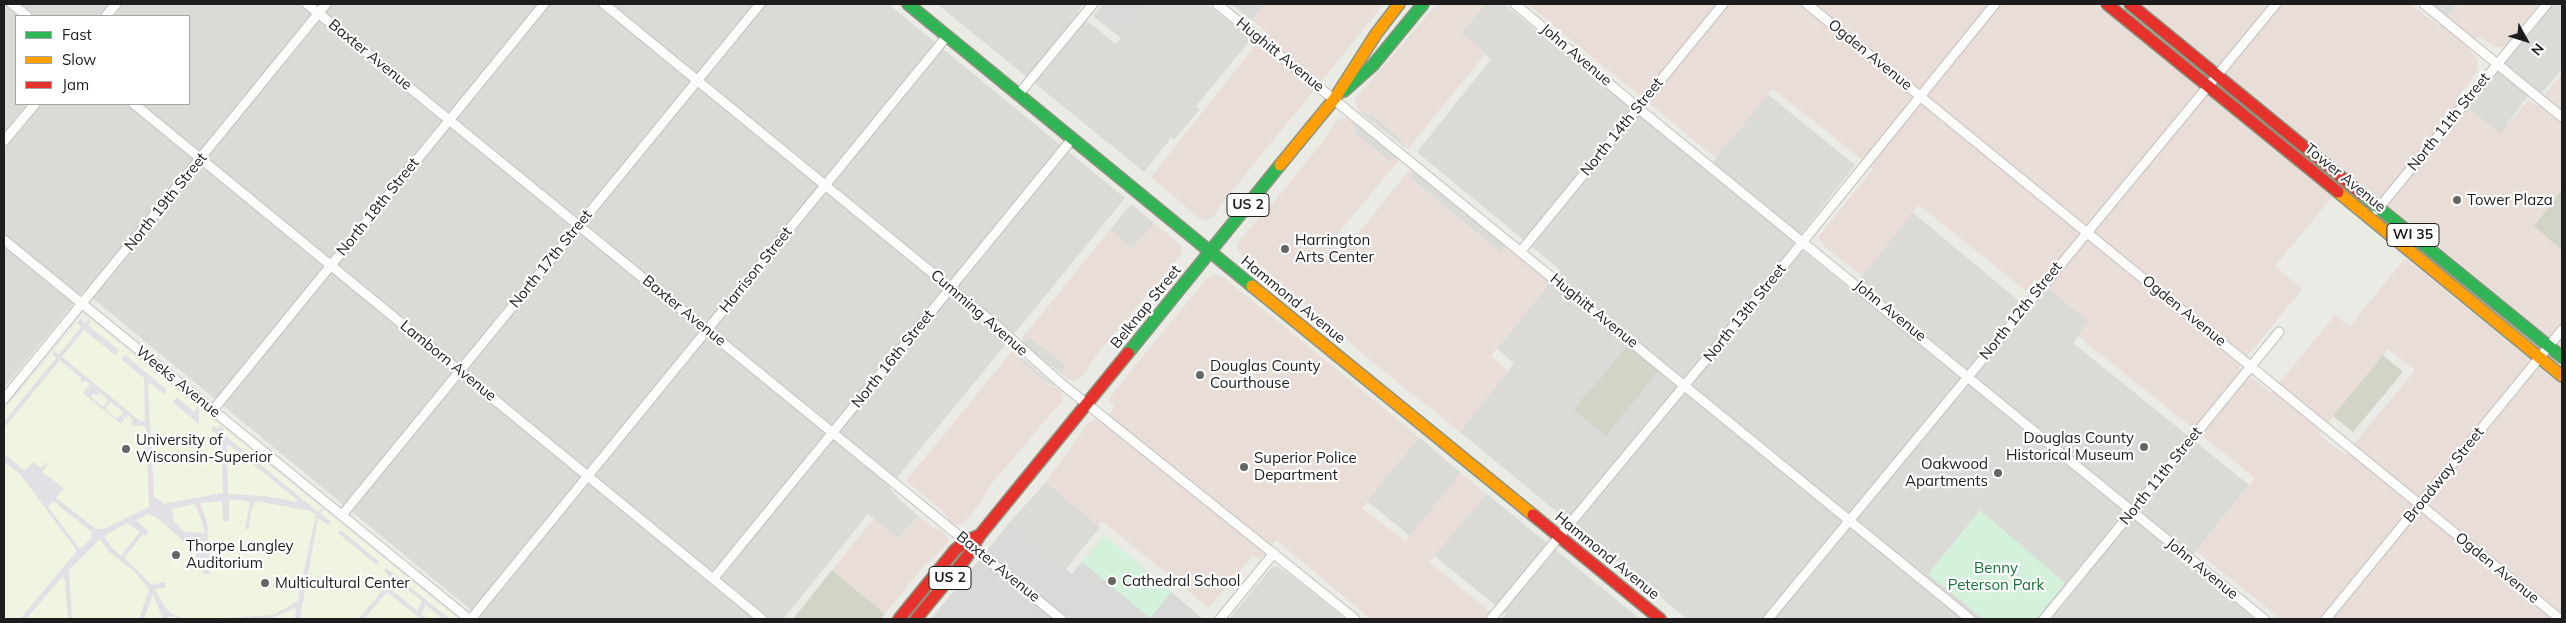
<!DOCTYPE html>
<html>
<head>
<meta charset="utf-8">
<style>
	body { margin:0 }
	#map { position:relative; width:2566px; height:623px; overflow:hidden; background:#ebebe5; font-family:Mulish,sans-serif }
	canvas { display:block }
	.frame { position:absolute; inset:0; border:5px solid #1d1d1d; pointer-events:none }
	.legend { position:absolute; left:15px; top:15px; width:175px; height:90px; box-sizing:border-box; background:#fff; border:1px solid #a5a5a5; margin:0; padding:6px 9px; list-style:none; font-size:15px; color:#1d1d1d }
	.legend li { display:flex; align-items:center; gap:10px; height:25px }
	.legend b { width:25px; border:1px solid #a5a5a5 }
	.north { position:absolute; left:2501px; top:15px; width:50px; height:50px; -webkit-text-stroke:4px #fff; paint-order:stroke; rotate:129deg; font-size:14px; font-weight:700; line-height:20px; text-align:center; color:#1d1d1d }
	.north::after { content:''; display:block; margin:auto; width:18px; height:22px; background:#1d1d1d; clip-path:polygon(50% 0,100% 100%,50% 72%,0 100%) }
</style>
</head>
<body>
<div id="map">
<canvas width="2566" height="623"></canvas>
<div class="frame"></div>
<ul class="legend">
<li><b style="height:6px;background:#30b455"></b>Fast</li>
<li><b style="height:6px;background:#ff9f0a"></b>Slow</li>
<li><b style="height:6px;background:#e5322d"></b>Jam</li>
</ul>
<div class="north">N</div>
</div>
<script>
const g = document.querySelector('canvas').getContext('2d');
g.lineJoin = 'round';
function fill(path, color) { g.fillStyle = color; g.fill(path, 'evenodd'); }
const shape = rows => new Path2D(rows.map(r => 'M' + r).join(''));
function strokePath(path, color, width, dash) { g.strokeStyle = color; g.lineWidth = width; g.lineCap = dash ? 'butt' : 'round'; g.setLineDash(dash || []); g.stroke(path); }
function drawText(font, color, halo, rows, align = 'center') {
  g.font = font + ' Mulish,sans-serif'; g.lineWidth = 4.5; g.setLineDash([]); g.textBaseline = 'middle'; g.strokeStyle = halo; g.fillStyle = color; for (const [text, x, y, turn = 0] of rows) {
    g.save(); g.translate(x, y); g.rotate((+turn || 0) * Math.PI / 180); g.textAlign = isNaN(turn) ? turn : align; if (halo) g.strokeText(text, 0, 0); g.fillText(text, 0, 0); g.restore();
  }
}
fill(shape([
	[4,4,888,4,1125,198,889,487,899,499,918,516,890,549,848,551,874,519,868,514,783,619,482,619,84,291,4,388],
	[16,16,189,16,189,104,16,104],
	[937,4,1083,4,1077,13,1116,44,1149,4,1207,4,1251,39,1196,106,1200,109,1174,140,1171,138,1144,172],
	[1485,4,1504,4,1707,170,1721,152,1708,46,1855,165,1794,243,1851,290,1893,237,1875,181,2031,311,2049,289,2069,305,2091,256,2111,362,2078,336,2073,343,2249,485,2186,563,2255,619,1687,619,1460,432,1514,363,1497,349,1560,270,1417,152,1491,59,1460,34],
	[2424,4,2457,4,2444,20],
	[2547,4,2562,4,2562,70,2538,97,2531,92,2507,124,2535,206,2462,106],
	[1360,112,1371,114,1402,140,1406,148],
	[1353,121,1396,156,1391,163,1356,134],
	[1414,171,1505,246,1500,252,1409,177],
	[1131,204,1154,223,1149,230,1156,271,1110,230],
	[1029,336,1065,365,1063,375,1024,345,1023,339],
	[1017,354,1056,387,1043,381,1021,362],
	[1419,437,1461,473,1458,477,1453,533,1487,494,1640,619,1502,619,1506,614,1367,501],
	[1046,482,1100,527,1066,569,1010,522],
	[1277,566,1293,577,1345,619,1229,619,1272,567]
]), '#dadad7');
fill(shape([
	[1265,4,1384,4,1219,207,1215,216,1208,220,1200,219,1151,177,1266,32,1252,20],
	[1437,4,1485,4,1461,32,1486,53,1408,149,1402,140,1371,114,1359,111,1354,100],
	[1527,4,2095,4,2332,197,2275,266,2302,289,2239,367,2271,393,2335,315,2350,326,2405,258,2562,386,2562,619,2281,619,2196,551,2255,478,2078,336,2088,321,2036,279,2026,291,1919,205,1863,276,1824,246,1818,237,1873,169,1826,131,1773,89,1716,158],
	[2388,349,2415,370,2345,455,2319,434],
	[2142,4,2411,4,2439,26,2458,4,2539,4,2511,40,2503,47,2495,47,2479,36,2468,49,2477,58,2478,71,2457,98,2500,134,2528,100,2536,106,2562,73,2562,347],
	[1348,118,1355,123,1356,134,1390,163,1396,156,1400,159,1336,236,1348,246,1411,168,1414,171,1409,178,1500,252,1505,246,1550,283,1491,356,1508,371,1460,432,1371,361,1255,261,1245,258,1237,249,1240,239,1272,204,1321,144,1335,123,1340,119],
	[1154,223,1179,243,1182,248,1181,255,1101,349,1081,378,1075,381,1068,380,1063,375,1065,365,1030,336,1025,340,1022,338,1110,230,1132,249],
	[1216,274,1223,277,1419,437,1362,508,1405,541,1461,473,1487,494,1429,562,1492,613,1487,619,1371,619,1276,540,1260,560,1253,555,1209,608,1102,521,1098,525,1046,482,1088,423,1095,419,1101,423,1114,407,1109,400,1112,394,1206,279],
	[1013,350,1026,366,1047,384,1062,391,1062,401,988,488,982,501,963,524,955,525,950,522,943,511,906,481],
	[918,516,932,527,942,531,948,538,948,544,922,568,885,614,832,570,874,519,899,539]
]), '#e8ded7');
fill(shape([
	[85,318,99,327,458,619,4,619,4,411,77,323]
]), '#eff5e0');
fill(shape([
	[1103,4,1149,4,1121,38,1093,16],
	[1231,4,1265,4,1252,20],
	[1010,522,1072,574,1104,535,1203,619,931,619]
]), '#d9d9d7');
fill(shape([
	[2562,190,2562,250,2534,226],
	[1627,346,1658,371,1606,436,1574,410],
	[2383,355,2403,372,2353,432,2333,416],
	[832,570,885,614,881,619,793,619]
]), '#d1d4c7');
fill(shape([
	[1980,510,2065,583,2036,619,1984,619,1928,574],
	[1104,535,1171,592,1150,618,1082,562]
]), '#d4f1dc');
fill(shape([
	[81,319,85,323,88,319,91,322,88,325,119,350,115,355,84,330,62,357,117,402,140,421,145,421,144,378,121,359,125,355,167,390,164,394,150,383,148,385,154,497,162,502,162,504,223,493,221,438,212,430,213,426,217,429,220,425,224,429,223,434,318,512,322,508,324,510,321,514,331,522,328,525,318,518,300,619,295,619,296,608,269,619,203,619,273,615,298,601,301,584,291,583,291,578,303,576,316,515,311,511,256,501,251,510,249,529,245,529,250,502,242,500,229,500,229,521,223,521,222,501,200,503,207,522,210,574,203,574,203,567,197,567,196,552,156,517,149,514,136,520,149,532,146,536,143,534,124,558,152,585,165,582,165,588,155,589,164,606,172,614,185,619,169,616,167,619,163,619,153,594,144,619,139,619,149,589,136,573,108,551,100,539,69,570,72,619,68,619,65,579,62,577,26,619,20,619,77,551,20,474,4,461,4,454,25,471,33,462,41,468,46,463,48,464,42,472,64,488,56,498,96,529,104,529,149,507,146,426,134,426,131,423,133,420,128,415,126,418,121,414,123,412,111,402,105,409,117,419,120,415,125,419,121,424,83,393,90,384,85,380,82,383,80,377,60,360,4,428,4,422,56,358,52,354,54,351,59,354,81,327,77,323],
	[99,392,108,400,103,407,91,397,93,394,96,396],
	[227,443,296,499,297,502,265,496,228,494],
	[53,501,92,532,91,538,82,548,79,548,48,507],
	[195,504,202,521,205,533,185,532,174,521,172,509],
	[127,523,140,532,121,556,111,547,104,536],
	[177,397,194,412,197,408,199,410,199,424,173,402],
	[341,530,379,562,377,565,338,533],
	[386,568,400,579,450,619,439,619,439,616,426,605,421,614,427,619,421,619,387,592,364,619,358,619,392,579,384,571],
	[396,581,422,601,418,611,390,589]
]), '#e2e0e4');
const street = shape([
	[12,4,27,16],
	[307,4,1061,619],
	[604,4,997,326,1062,384,1355,619],
	[1217,4,1970,619],
	[1515,4,1638,108,2264,619],
	[1807,4,2560,619],
	[2424,4,2562,117],
	[106,16,116,4],
	[1018,95,1093,4],
	[134,104,762,619],
	[4,141,35,104],
	[2377,210,2547,4],
	[4,240,469,619],
	[1521,251,1723,4],
	[4,399,326,4],
	[213,410,544,4],
	[342,515,760,4],
	[714,578,1072,139],
	[471,619,947,36],
	[1220,619,1274,553],
	[1491,619,1771,281,1995,4],
	[1768,619,2276,4],
	[2044,619,2279,332],
	[2326,619,2562,330]
]);
const fast = shape([
	[908,4,1252,286],
	[1344,91,1373,65,1423,4],
	[2363,195,2562,357],
	[1128,353,1280,165]
]);
const slow = shape([
	[1280,165,1335,98,1376,34,1399,4],
	[2338,192,2562,376],
	[1252,286,1533,515]
]);
const jam = shape([
	[2107,4,2338,192],
	[2130,4,2363,195],
	[1533,515,1660,619],
	[899,619,955,550,966,541,980,535],
	[916,619,966,558,980,535,1128,353]
]);
strokePath(street, '#c2c2c0', 11);
strokePath(fast, '#8c947f', 14);
strokePath(slow, '#8c947f', 14);
strokePath(jam, '#8c947f', 14);
strokePath(street, '#fcfcfb', 9);
strokePath(fast, '#30b455', 11);
strokePath(slow, '#ff9f0a', 11);
strokePath(jam, '#e5322d', 11);
for (const [x, y, r, color] of [
	[2457,200,5,"#656563"],
	[1285,249,5,"#656563"],
	[1200,375,5,"#656563"],
	[2144,447,5,"#656563"],
	[126,449,5,"#656563"],
	[1244,467,5,"#656563"],
	[1998,473,5,"#656563"],
	[176,555,5,"#656563"],
	[1112,581,5,"#656563"],
	[265,583,5,"#656563"]
]) { const dot = new Path2D(); dot.arc(x, y, r, 0, 2 * Math.PI); g.fillStyle = color; g.fill(dot); strokePath(dot, '#fff', 2); }
for (const [x, y, w] of [
	[1248,205,42],
	[2413,235,52],
	[950,578,42]
]) { const box = new Path2D(); box.roundRect(x - w / 2, y - 11.5, w, 23, 4); g.fillStyle = '#fff'; g.fill(box); strokePath(box, '#1d1d1d', 1); }
drawText('bold 14px', '#1d1d1d', null, [
	["US 2",1248,205],
	["WI 35",2413,235],
	["US 2",950,578]
]);
drawText('15px', '#1d1d1d', '#fff', [
	["Baxter Avenue",370,55,39],
	["Hughitt Avenue",1280,55,39],
	["John Avenue",1576,55,40],
	["Ogden Avenue",1870,55,39],
	["North 11th Street",2449,122,-51],
	["North 14th Street",1622,127,-51],
	["Tower Avenue",2345,178,39],
	["North 19th Street",166,202,-51],
	["North 18th Street",378,207,-51],
	["North 17th Street",551,259,-51],
	["Harrison Street",756,270,-51],
	["Hammond Avenue",1293,300,39],
	["Belknap Street",1146,307,-51],
	["Baxter Avenue",684,311,39],
	["Hughitt Avenue",1594,311,39],
	["John Avenue",1890,311,39],
	["North 12th Street",2021,311,-51],
	["Ogden Avenue",2184,311,39],
	["Cumming Avenue",979,313,41],
	["North 13th Street",1745,313,-51],
	["North 16th Street",893,359,-51],
	["Lamborn Avenue",448,361,39],
	["Weeks Avenue",178,382,39],
	["Broadway Street",2444,475,-51],
	["North 11th Street",2161,476,-51],
	["Hammond Avenue",1607,556,39],
	["Baxter Avenue",998,567,39],
	["Ogden Avenue",2497,568,39],
	["John Avenue",2202,569,39]
]);
drawText('15px', '#1d1d1d', '#fff', [
	["Tower Plaza",2467,200],
	["Harrington",1295,240],
	["Arts Center",1295,257],
	["Douglas County",1210,366],
	["Courthouse",1210,383],
	["Douglas County",2134,438,"right"],
	["Historical Museum",2134,455,"right"],
	["University of",136,440],
	["Wisconsin-Superior",136,457],
	["Superior Police",1254,458],
	["Department",1254,475],
	["Oakwood",1988,464,"right"],
	["Apartments",1988,481,"right"],
	["Thorpe Langley",186,546],
	["Auditorium",186,563],
	["Cathedral School",1122,581],
	["Multicultural Center",275,583]
], 'left');
drawText('15px', '#127336', '#fff', [
	["Benny",1996,568],
	["Peterson Park",1996,585]
]);
</script>
</body>
</html>
